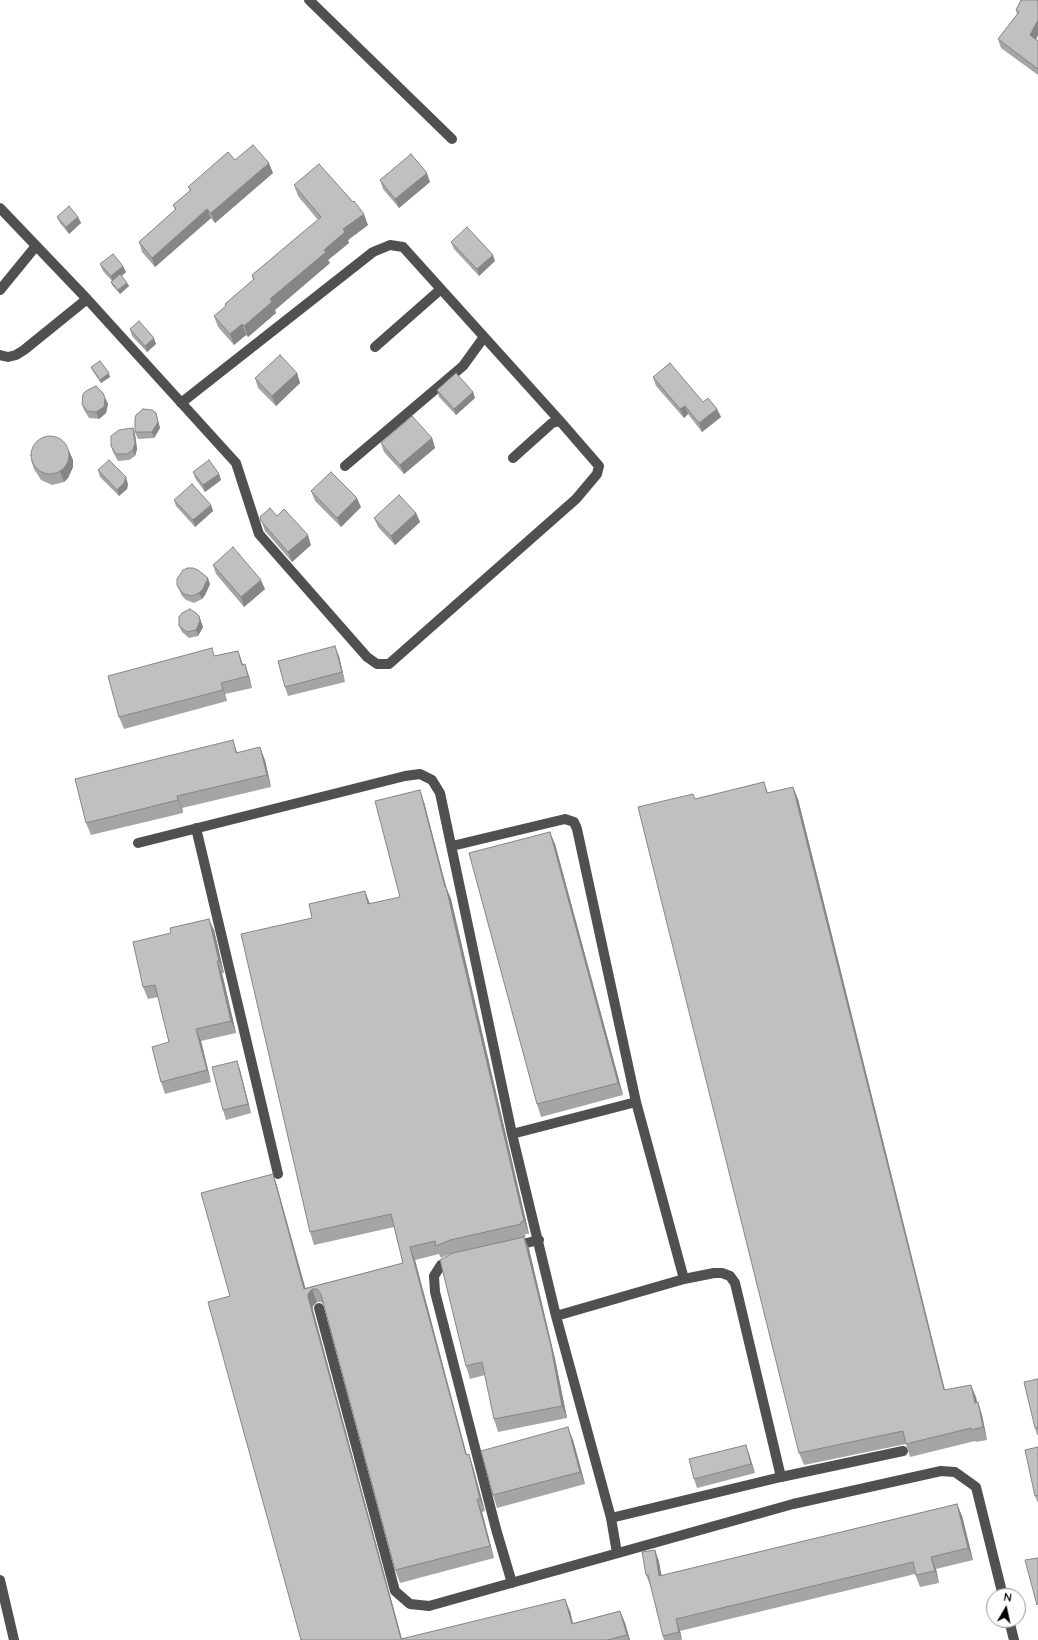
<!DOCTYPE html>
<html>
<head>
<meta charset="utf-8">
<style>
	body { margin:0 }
	#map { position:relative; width:1038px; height:1640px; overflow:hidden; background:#fff; font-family:Quicksand,sans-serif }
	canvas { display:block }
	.north { position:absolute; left:986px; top:1588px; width:40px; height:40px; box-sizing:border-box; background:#fff; border:1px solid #999; border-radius:50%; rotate:9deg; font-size:11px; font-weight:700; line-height:16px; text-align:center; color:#000 }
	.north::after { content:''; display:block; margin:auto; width:14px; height:18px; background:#000; clip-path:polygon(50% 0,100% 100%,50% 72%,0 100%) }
</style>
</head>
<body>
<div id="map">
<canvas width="1038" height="1640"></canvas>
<div class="north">N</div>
</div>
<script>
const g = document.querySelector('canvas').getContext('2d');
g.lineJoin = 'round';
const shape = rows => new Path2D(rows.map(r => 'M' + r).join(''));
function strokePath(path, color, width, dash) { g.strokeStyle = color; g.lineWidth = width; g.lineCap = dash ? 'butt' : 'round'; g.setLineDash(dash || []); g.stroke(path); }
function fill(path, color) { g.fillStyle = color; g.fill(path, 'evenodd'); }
strokePath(shape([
	[309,0,452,139],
	[0,208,87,299,236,463,259,534,367,657,377,664,389,664,576,499,597,474,599,466,560,421,552,423,513,458],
	[0,290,36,246],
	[375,347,441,289],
	[0,355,8,357,16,355,24,350,87,299],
	[181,403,373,252,390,245,403,247,560,421],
	[345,466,463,366,484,337],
	[196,828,278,1174],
	[138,843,405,776,420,774,432,780,440,793,512,1134,556,1316,611,1518,617,1553],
	[452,846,565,819,574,822,577,829,636,1102,684,1279],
	[512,1134,636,1102],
	[514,1246,539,1240],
	[454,1260,441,1265,434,1276,435,1292,496,1529,512,1583],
	[319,1308,395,1591,410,1604,429,1606,793,1504,941,1471,955,1472,976,1487,1003,1596],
	[556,1316,684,1279,714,1273,722,1273,730,1276,735,1283,781,1477],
	[611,1518,781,1477,903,1451],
	[0,1580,14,1640],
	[1009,1620,1014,1640]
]), '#505050', 10);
fill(shape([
	[1038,0,1038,35,1036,39,1038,41,1038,75,1001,48,998,39,1017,14,1016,10],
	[235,160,273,173,215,223,211,218,155,267,142,252,139,242,175,210,173,205,190,191,188,187],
	[380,180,430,182,399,208,383,189],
	[294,185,368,225,348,240,349,243,328,260,330,263,275,310,276,313,248,337,246,335,234,345,218,327,214,316,226,306,225,304,253,280,252,275,318,220,298,196],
	[57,217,78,217,81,223,69,234,60,223],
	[451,242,495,261,479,276,454,249],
	[100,264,126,272,122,276,127,283,129,286,120,294,112,285,111,282,112,281,103,271],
	[130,329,156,344,147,352,132,336],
	[91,367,110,377,101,383,92,370],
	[297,373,300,383,276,406,258,388,255,378],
	[653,377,717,409,721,417,702,432,688,414,684,418,656,386],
	[437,390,473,392,475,398,456,415,439,397],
	[105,398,108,404,106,413,99,419,89,418,84,410,82,404],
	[156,413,160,428,154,438,138,439,135,432],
	[135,434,137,449,135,456,129,460,118,461,113,452,111,446],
	[432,438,435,448,404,474,384,452,381,443],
	[69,451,73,460,73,467,68,478,64,482,52,485,41,480,34,469,31,460],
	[98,470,128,484,127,489,119,496,100,477],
	[193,472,219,474,221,480,205,492,195,478],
	[311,491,361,507,341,527,315,501],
	[174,500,211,505,213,511,195,527,176,506],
	[416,513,420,522,395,545,378,527,374,518],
	[277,516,311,545,292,562,265,531,260,517],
	[213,565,265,589,244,607,216,574],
	[210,584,205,595,202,599,194,603,186,600,182,596,177,585],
	[199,616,203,627,198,636,189,638,182,632,179,626],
	[238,651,243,665,249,676,252,688,225,694,227,701,124,729,119,717,215,656],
	[339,656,345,682,288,696,285,687],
	[237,753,265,760,271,787,182,808,183,813,91,835,86,823],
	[764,782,768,793,798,799,945,1390,976,1397,977,1402,978,1402,982,1415,987,1440,976,1442,975,1441,910,1457,906,1444,804,1465,799,1453,695,799],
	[424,802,446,887,451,899,529,1234,525,1234,526,1236,524,1237,529,1249,555,1359,567,1418,498,1432,494,1419,485,1375,470,1379,466,1366,450,1254,441,1258,439,1254,415,1260,467,1455,469,1454,473,1467,485,1511,482,1512,494,1558,400,1583,395,1570,324,1305,321,1302,317,1302,313,1306,313,1310,402,1639,570,1611,573,1623,620,1611,625,1623,630,1640,301,1640,230,1296,273,1174,277,1186,305,1288,403,1263,394,1227,314,1245,310,1232,312,918,400,897],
	[555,844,623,1095,541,1117,537,1104],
	[214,930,224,973,222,973,236,1033,201,1041,211,1082,165,1094,161,1082,169,1042,158,997,148,999,143,987],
	[237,1061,240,1070,251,1113,226,1120,223,1110],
	[1038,1379,1038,1435,1037,1435,1035,1428],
	[573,1440,585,1484,497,1508,493,1495],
	[1038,1447,1038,1503,1035,1496],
	[749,1454,755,1473,697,1488,694,1479],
	[957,1504,962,1516,973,1560,936,1569,939,1583,920,1587,915,1574,680,1631,682,1640,664,1640,651,1587,646,1575,655,1550,659,1562,661,1576]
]), '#a5a5a5');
fill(shape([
	[1038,20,1038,35,1034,44,1030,35],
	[269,163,273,173,215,223,211,213],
	[427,173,430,182,399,208,395,199],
	[207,209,211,218,155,267,152,258],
	[364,214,368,225,348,240,349,243,328,260,330,263,275,310,276,313,248,337,244,326,270,299,324,250,343,229],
	[78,217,81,223,69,234,66,227],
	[493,255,495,261,479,276,477,269],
	[123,266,126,272,113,283,111,276],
	[127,283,129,286,120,294,118,290],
	[242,324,246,335,234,345,230,334],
	[154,338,156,344,147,352,145,346],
	[109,373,110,377,101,383,100,380],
	[297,373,300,383,276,406,272,396],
	[473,392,475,398,456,415,454,409],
	[105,398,108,404,106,413,99,419,96,412],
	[685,406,688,414,684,418,680,409],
	[717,409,721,417,702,432,699,423],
	[156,413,160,428,154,438,152,432],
	[133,428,135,434,137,449,135,456,133,450],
	[432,438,435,448,404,474,400,465],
	[69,451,73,460,73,467,68,478,64,482,60,472],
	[219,474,221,480,205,492,203,485],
	[126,477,128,484,127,489,119,496,117,490],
	[357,498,361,507,341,527,337,518],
	[211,505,213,511,195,527,193,520],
	[416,513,420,522,395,545,391,536],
	[308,535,311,545,292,562,288,552],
	[208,578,210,584,205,595,202,599,199,593],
	[261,580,265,589,244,607,241,597],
	[199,616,203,627,198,636,196,630],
	[335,646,339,656,345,682,342,672],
	[238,651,242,662,246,677,242,665],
	[245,664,249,676,252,688,248,676],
	[221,683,225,694,227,701,223,690],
	[233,740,237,752,240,765,236,753],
	[260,747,265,760,271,787,267,775],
	[793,787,798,799,948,1403,944,1390],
	[420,790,424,802,447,890,446,887,451,899,529,1234,524,1221,445,887],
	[177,796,182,808,183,813,178,800],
	[550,832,555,844,623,1095,618,1083],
	[365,891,370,904,373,917,368,904],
	[209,919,214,930,224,973,219,961],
	[217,961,222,973,236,1033,231,1021],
	[196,1029,201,1041,211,1082,207,1070],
	[237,1061,240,1070,251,1113,248,1104],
	[273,1174,277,1186,309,1301,304,1289],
	[524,1237,529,1249,555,1359,567,1418,562,1406],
	[410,1247,415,1260,470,1468,466,1455],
	[312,1289,317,1302,313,1306,313,1310,402,1640,401,1640,308,1297,308,1294],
	[971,1385,976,1397,979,1415,975,1403],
	[978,1402,982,1415,987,1440,983,1427],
	[568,1427,573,1440,585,1484,580,1472],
	[746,1445,749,1454,755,1473,751,1464],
	[469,1454,473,1467,485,1511,480,1499],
	[477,1499,482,1512,494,1558,490,1546],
	[957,1504,962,1516,973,1560,968,1548],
	[655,1550,659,1562,664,1588,659,1576],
	[931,1557,936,1569,939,1583,935,1571],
	[565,1599,570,1611,576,1636,572,1624],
	[620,1611,625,1623,630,1640,629,1640,627,1635],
	[676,1619,680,1631,682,1640,679,1632]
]), '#868686');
const building = shape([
	[1021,0,1038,0,1038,20,1030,35,1038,41,1038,69,998,39,1019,12,1016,10,1021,0],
	[253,145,269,163,211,213,207,209,152,258,139,242,176,209,173,205,191,190,188,187,228,152,235,160,253,145],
	[411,154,427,173,395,199,380,180,411,154],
	[319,164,353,202,354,201,364,214,343,229,345,232,324,250,326,252,270,299,272,302,244,326,242,324,230,334,214,316,226,306,225,304,254,279,252,275,321,217,294,185,319,164],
	[69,206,78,217,66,227,57,217,69,206],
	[467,227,493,255,477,269,451,242,467,227],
	[113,254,123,266,111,276,100,264,113,254],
	[120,274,127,283,118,290,111,282,120,274],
	[139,321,154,338,145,346,130,329,139,321],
	[280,355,297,373,272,396,255,378,280,355],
	[100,361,109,373,100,380,91,367,100,361],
	[670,363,703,402,708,398,717,409,699,423,685,406,680,409,653,377,670,363],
	[456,373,473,392,454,409,437,390,456,373],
	[96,386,103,393,105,398,104,407,96,412,87,411,82,404,83,394,86,391,96,386],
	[143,409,152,410,156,413,158,422,152,432,135,432,135,419,136,415,143,409],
	[412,416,432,438,400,465,381,443,412,416],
	[133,428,135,443,133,450,127,454,116,454,111,446,111,436,119,430,133,428],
	'31 455a19 19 0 1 1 38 0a19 19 0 1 1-38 0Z',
	[109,460,126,477,124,483,117,490,98,470,109,460],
	[209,460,219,474,203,485,193,472,209,460],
	[331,472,357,498,337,518,311,491,331,472],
	[192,484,211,505,193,520,174,500,192,484],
	[399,495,416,513,391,536,374,518,399,495],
	[270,508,277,516,284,509,308,535,288,552,261,521,260,517,270,508],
	[233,547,261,580,241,597,213,565,233,547],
	[188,568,193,568,198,570,208,578,203,589,199,593,192,596,184,594,180,590,177,585,177,579,183,570,188,568],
	[190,609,196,613,199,616,200,621,196,630,187,632,179,626,179,617,182,613,190,609],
	[335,646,342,672,285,687,278,661,335,646],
	[212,648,214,656,238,651,242,665,245,664,248,676,221,683,223,690,119,717,108,676,212,648],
	[233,740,236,753,260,747,267,775,177,796,178,800,86,823,75,779,233,740],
	[764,782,767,793,793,787,944,1390,971,1385,975,1403,978,1402,983,1427,971,1430,971,1428,906,1444,903,1431,799,1453,638,807,693,794,695,799,764,782],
	[420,790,445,887,446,887,524,1221,521,1222,521,1224,450,1240,436,1246,435,1241,410,1247,466,1455,469,1454,480,1499,477,1499,490,1546,395,1570,321,1294,317,1289,312,1289,308,1294,308,1297,401,1639,565,1599,572,1624,620,1611,627,1635,607,1640,301,1640,208,1302,230,1296,201,1193,273,1174,304,1289,403,1263,391,1214,310,1232,241,934,312,918,309,904,365,891,368,904,400,897,375,801,420,790],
	[550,832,618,1083,537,1104,469,853,550,832],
	[209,919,219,961,217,961,231,1021,196,1029,207,1070,161,1082,152,1047,169,1042,155,985,143,987,133,942,171,933,170,928,209,919],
	[237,1061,248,1104,223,1110,212,1067,237,1061],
	[524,1237,551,1346,562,1406,494,1419,482,1362,466,1366,440,1260,453,1253,524,1237],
	[1038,1379,1038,1428,1035,1428,1024,1382,1038,1379],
	[568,1427,580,1472,493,1495,481,1451,568,1427],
	[746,1445,751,1464,694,1479,689,1459,746,1445],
	[1038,1447,1038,1495,1035,1496,1025,1450,1038,1447],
	[957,1504,968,1548,931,1557,935,1571,916,1575,913,1562,676,1619,679,1632,663,1636,648,1575,646,1575,642,1552,655,1550,659,1576,957,1504],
	[1038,1558,1038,1604,1037,1605,1025,1560,1038,1558]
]);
fill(building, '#c0c0c0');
strokePath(building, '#868686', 1);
</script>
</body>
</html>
